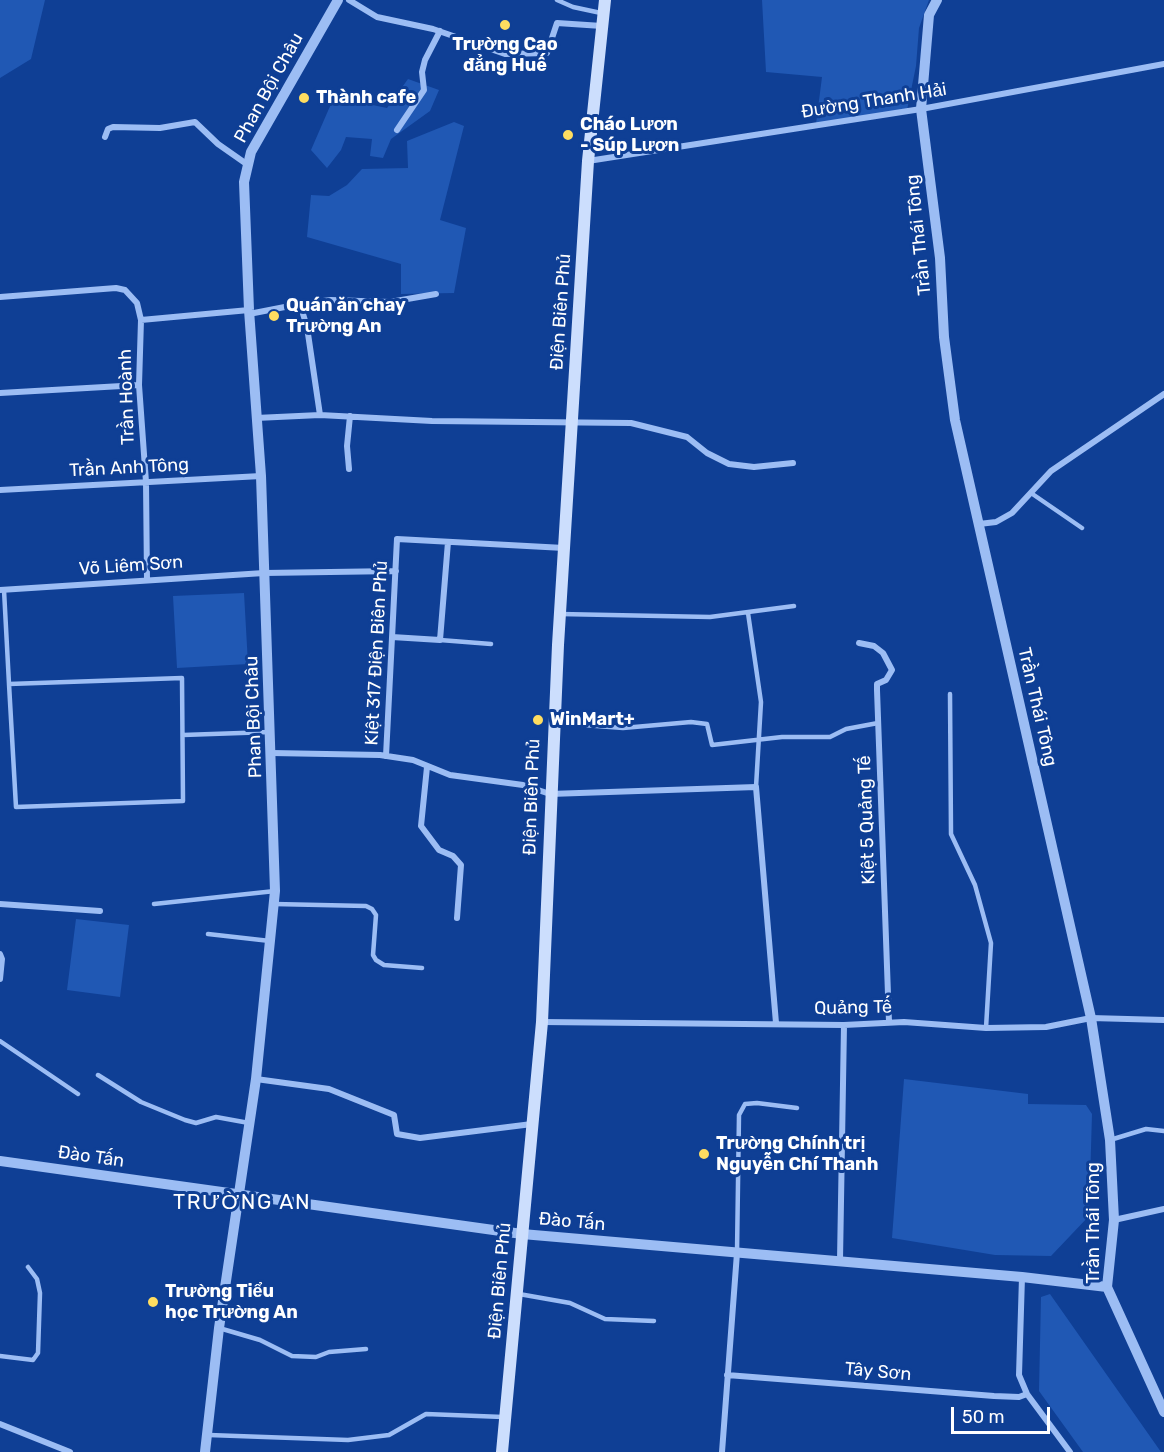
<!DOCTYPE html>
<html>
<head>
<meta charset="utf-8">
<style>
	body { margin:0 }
	#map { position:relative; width:1164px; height:1452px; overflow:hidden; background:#0f3f95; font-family:Rubik,sans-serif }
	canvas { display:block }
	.scale { position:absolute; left:951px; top:1407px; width:99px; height:27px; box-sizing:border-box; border:3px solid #fff; border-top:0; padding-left:8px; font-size:18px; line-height:21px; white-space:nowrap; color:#fff; -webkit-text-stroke:4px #0f3f95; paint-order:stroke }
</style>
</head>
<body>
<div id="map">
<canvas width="1164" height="1452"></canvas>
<div class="scale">50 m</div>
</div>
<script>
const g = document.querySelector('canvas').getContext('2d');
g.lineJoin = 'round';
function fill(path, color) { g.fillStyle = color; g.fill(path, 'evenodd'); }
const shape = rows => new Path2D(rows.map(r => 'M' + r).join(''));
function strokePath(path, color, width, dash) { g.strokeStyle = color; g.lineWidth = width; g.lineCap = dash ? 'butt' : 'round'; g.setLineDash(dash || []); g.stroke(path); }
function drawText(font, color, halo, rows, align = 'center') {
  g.font = font + ' Rubik,sans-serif'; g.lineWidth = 6; g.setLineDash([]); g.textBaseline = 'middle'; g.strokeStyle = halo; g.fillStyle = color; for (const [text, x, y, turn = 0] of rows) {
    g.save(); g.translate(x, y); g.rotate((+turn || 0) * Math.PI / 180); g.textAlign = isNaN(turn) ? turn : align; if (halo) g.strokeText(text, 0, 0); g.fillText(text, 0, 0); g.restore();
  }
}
fill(shape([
	[0,0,45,0,31,59,0,78],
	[762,0,929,0,919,28,916,66,907,110,816,124,822,77,766,72],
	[408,79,439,90,430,111,391,139,383,158,370,156,372,139,346,137,341,150,327,168,311,150,334,97,387,108],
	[454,122,464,126,440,220,466,228,454,293,401,294,401,264,307,237,311,195,329,196,347,185,362,169,408,168,407,141],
	[244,593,248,664,177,668,173,596],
	[76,919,129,925,120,997,67,990],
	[904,1079,1028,1094,1028,1104,1086,1105,1092,1114,1089,1216,1051,1256,995,1255,892,1238],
	[1050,1294,1161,1452,1083,1452,1039,1391,1041,1297]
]), '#2058b4');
strokePath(shape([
	[557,0,573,7,601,13],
	[1031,493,1082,528],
	[4,590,9,684,182,678,183,801,16,807,9,684],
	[748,613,761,702,756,787],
	[560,614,710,617,794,606],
	[440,640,491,644],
	[950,694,951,834,975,885,991,943,986,1028],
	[557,723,623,728,691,722,707,724,712,745,782,737,830,737,846,729,878,723],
	[183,735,270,732],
	[154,904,275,891],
	[274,904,366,906,372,909,376,915,373,955,376,960,384,965,422,968],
	[208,934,270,941],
	[0,1041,78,1094],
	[98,1075,141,1102,185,1120,196,1123,216,1117,249,1123],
	[1110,1140,1146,1129,1164,1131],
	[737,1252,739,1115,745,1104,757,1103,797,1108],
	[519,1294,570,1303,605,1319,654,1321],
	[219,1328,260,1340,292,1356,316,1357,329,1352,366,1349],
	[0,1356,33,1360,38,1353,40,1293,37,1279,28,1267],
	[209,1435,348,1440,389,1435,426,1414,503,1417]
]), '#9cbdf4', 4.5);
strokePath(shape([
	[349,0,377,17,433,29,505,54,547,53,557,23,602,26],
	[397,130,424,90,422,72,425,60,440,31],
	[105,137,108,129,113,127,160,128,195,122,218,144,248,165],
	[588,161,921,109,1164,64],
	[0,297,116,288,125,290,137,303,141,320,139,385,146,482,147,580],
	[300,304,307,327,320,415],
	[249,314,300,304,331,300,390,302,436,294],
	[141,320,249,310],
	[0,393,139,385],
	[256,418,320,415,432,421,631,423,687,437,707,453,729,464,754,467,793,463],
	[349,469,347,446,350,416],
	[0,490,261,476],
	[979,524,996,522,1012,513,1051,471,1164,394],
	[0,590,264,573,396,571],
	[392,637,440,640,448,542],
	[859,643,874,646,883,653,892,670,886,680,877,684,877,690,889,1022],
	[272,753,380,755,413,760,450,775,523,785,550,794,756,787,776,1023],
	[386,756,397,539,564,548],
	[427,767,421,826,439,850,453,856,461,865,457,918],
	[0,904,100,911],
	[0,954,2,959,0,979],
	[542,1022,844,1025,904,1022,986,1028,1046,1027,1091,1018,1164,1020],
	[256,1079,329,1089,394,1115,397,1134,420,1138,532,1124],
	[1114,1220,1164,1209],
	[840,1260,844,1025],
	[1022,1277,1019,1375,1027,1394,1070,1452],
	[727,1375,994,1396,1019,1397,1027,1394],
	[0,1424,70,1452],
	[722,1452,737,1253]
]), '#9cbdf4', 6);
strokePath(shape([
	[937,0,929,15,921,109,940,258,944,337,955,420,1091,1018,1110,1140,1114,1220,1107,1287,1164,1412],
	[0,1161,522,1234,1022,1277,1107,1287],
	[205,1452,219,1328,256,1079,275,891,261,476,249,310,244,182,251,152,338,0]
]), '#9cbdf4', 10);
strokePath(shape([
	[502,1452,542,1022,558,645,588,161,605,0]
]), '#ccdefd', 12);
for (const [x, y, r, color] of [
	[505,25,6,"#ffdd60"],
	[304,98,6,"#ffdd60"],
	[568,135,6,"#ffdd60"],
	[274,316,6,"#ffdd60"],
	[538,720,6,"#ffdd60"],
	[704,1154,6,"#ffdd60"],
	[153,1302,6,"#ffdd60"]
]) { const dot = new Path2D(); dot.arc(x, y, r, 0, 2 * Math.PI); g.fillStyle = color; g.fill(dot); strokePath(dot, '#0f3f95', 2); }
drawText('bold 18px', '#fff', '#0f3f95', [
	["Trường Cao",505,45,"center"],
	["đẳng Huế",505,66,"center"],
	["Thành cafe",316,98],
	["Cháo Lươn",580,125],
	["- Súp Lươn",580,146],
	["Quán ăn chay",286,306],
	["Trường An",286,327],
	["WinMart+",550,720],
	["Trường Chính trị",716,1144],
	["Nguyễn Chí Thanh",716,1165],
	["Trường Tiểu",165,1292],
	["học Trường An",165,1313]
], 'left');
drawText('18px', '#fff', '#0f3f95', [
	["Phan Bội Châu",269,88,-61],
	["Đường Thanh Hải",874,101,-9],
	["Trần Thái Tông",919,235,-96],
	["Điện Biên Phủ",561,312,-86],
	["Trần Hoành",127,397,-92],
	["Trần Anh Tông",129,468,-3],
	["Võ Liêm Sơn",131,566,-4],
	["Kiệt 317 Điện Biên Phủ",377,653,-87],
	["Trần Thái Tông",1037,707,77],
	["Phan Bội Châu",254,717,-92],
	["Điện Biên Phủ",532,797,-88],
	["Kiệt 5 Quảng Tế",867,820,-92],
	["Quảng Tế",853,1008,-1],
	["Đào Tấn",91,1157,8],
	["Đào Tấn",572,1222,5],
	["Trần Thái Tông",1094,1223,-90],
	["Điện Biên Phủ",500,1281,-85],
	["Tây Sơn",878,1372,5]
]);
g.letterSpacing = '1.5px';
drawText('21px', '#fff', '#0f3f95', [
	["TRƯỜNG AN",242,1203]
]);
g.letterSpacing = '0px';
</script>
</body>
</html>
